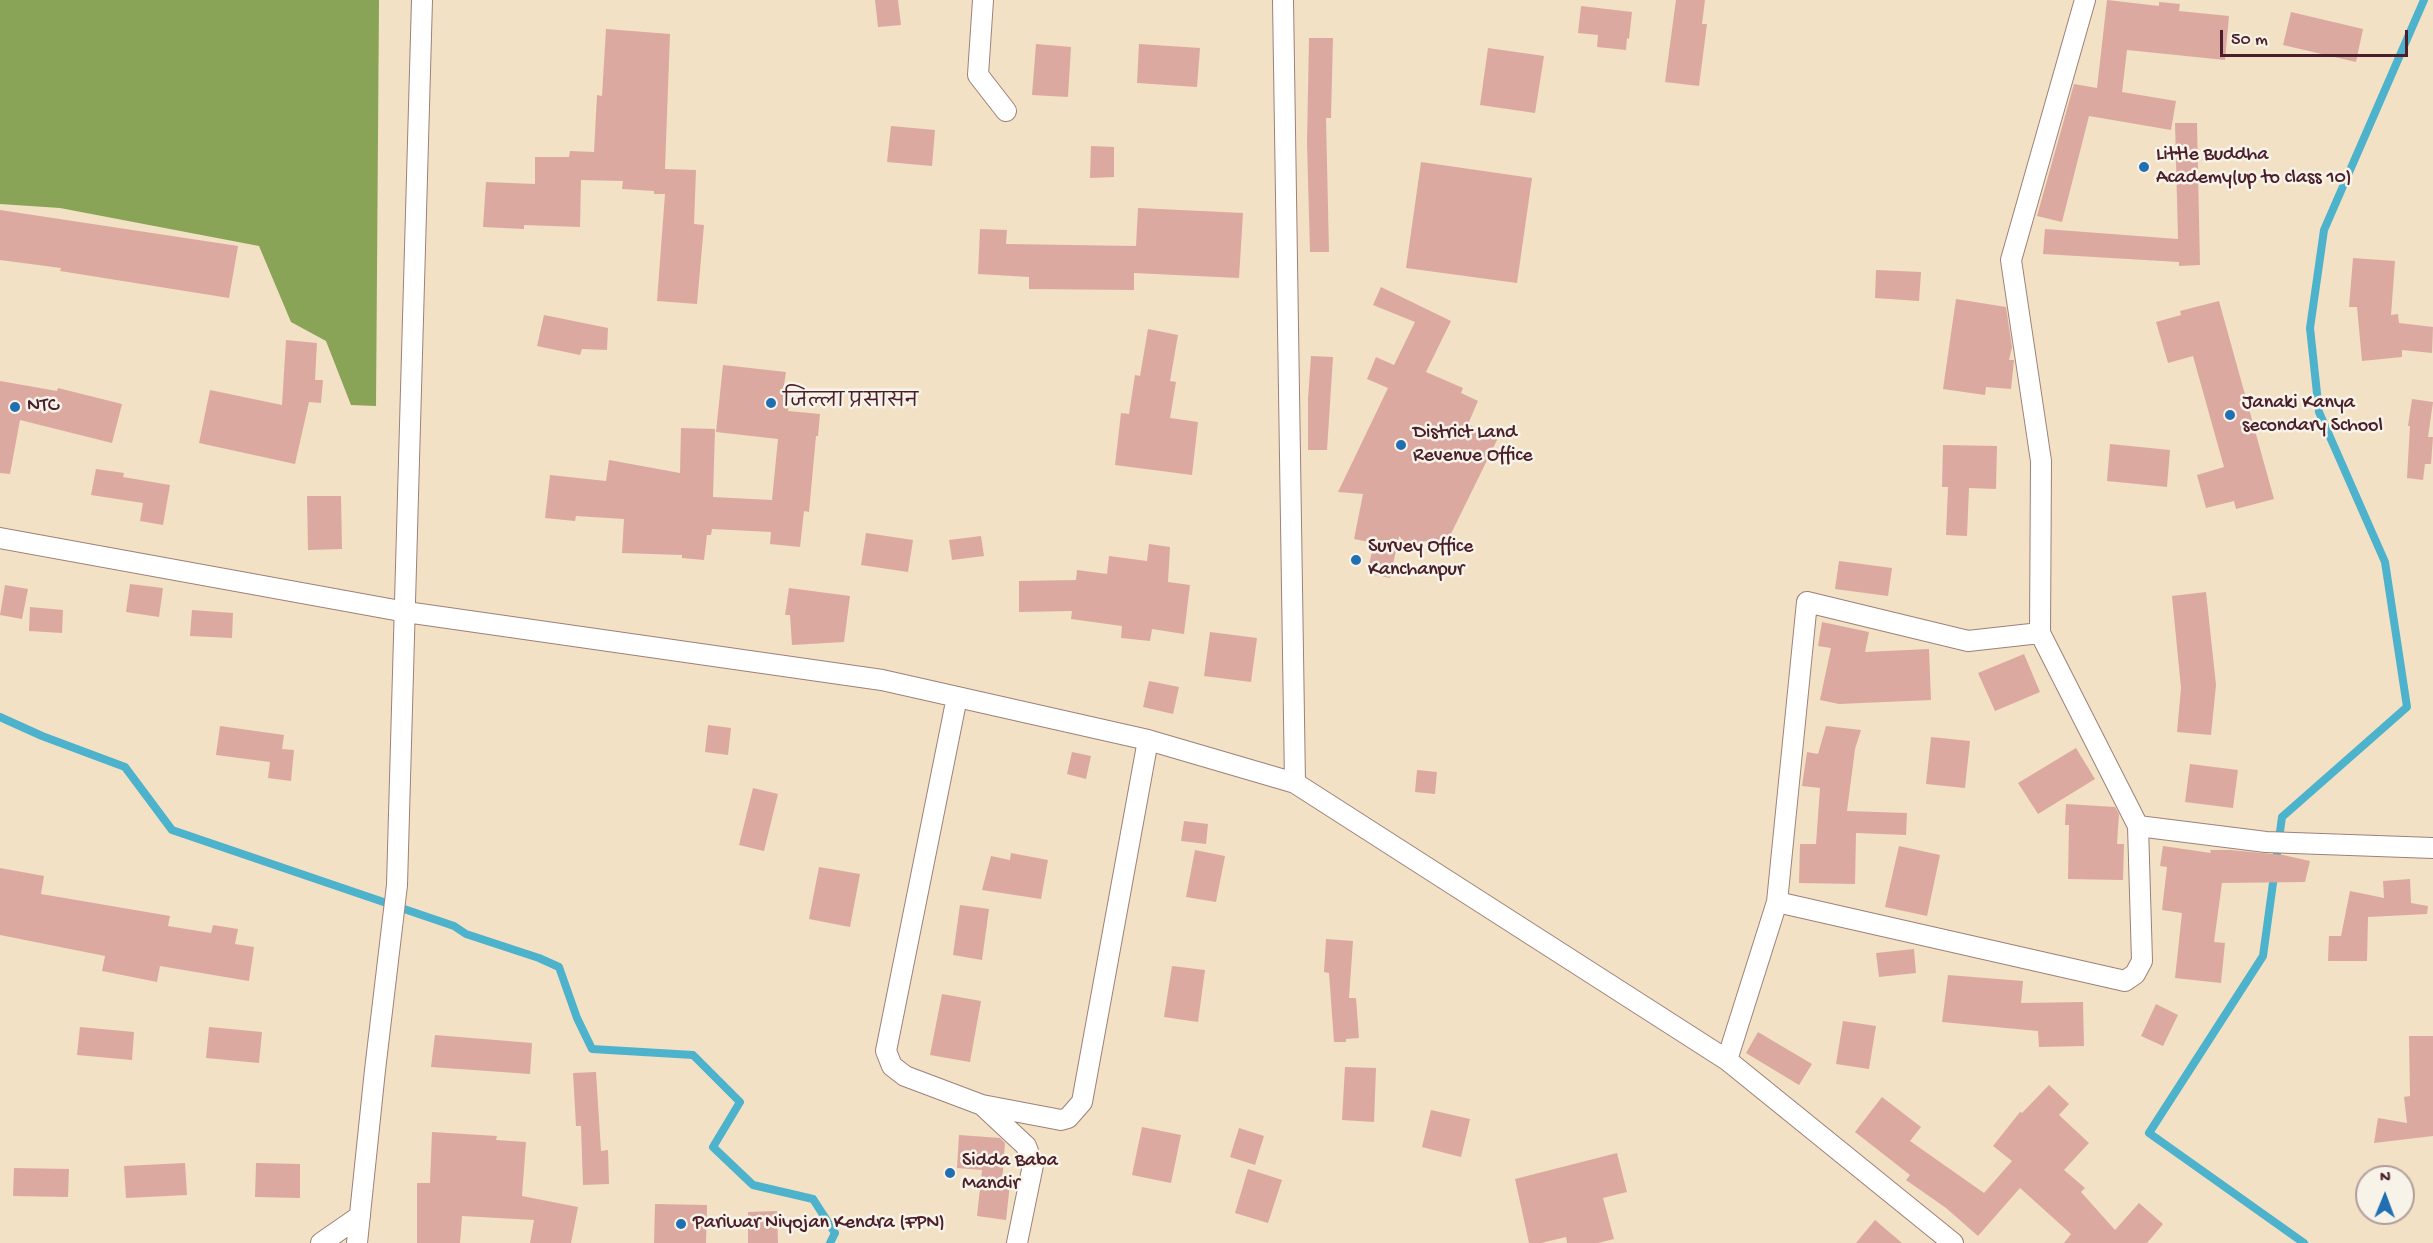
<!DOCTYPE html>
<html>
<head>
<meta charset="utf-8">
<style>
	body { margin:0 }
	#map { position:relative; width:2433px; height:1243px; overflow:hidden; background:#f2e1c5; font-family:"Gochi Hand",sans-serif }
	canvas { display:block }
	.north { position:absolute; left:2355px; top:1165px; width:60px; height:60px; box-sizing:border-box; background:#f7f3e8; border:2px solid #b29e9c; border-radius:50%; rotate:1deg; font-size:16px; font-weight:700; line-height:24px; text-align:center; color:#4a1f2b }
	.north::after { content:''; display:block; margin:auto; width:21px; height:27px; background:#1f6fb2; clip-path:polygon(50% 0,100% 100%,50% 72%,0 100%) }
	.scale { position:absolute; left:2220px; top:30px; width:188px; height:27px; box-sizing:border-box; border:3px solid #4a1f2b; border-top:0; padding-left:8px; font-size:18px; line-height:21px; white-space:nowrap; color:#4a1f2b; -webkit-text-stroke:4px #f7f3e8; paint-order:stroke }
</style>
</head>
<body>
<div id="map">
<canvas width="2433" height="1243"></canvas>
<div class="north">N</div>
<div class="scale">50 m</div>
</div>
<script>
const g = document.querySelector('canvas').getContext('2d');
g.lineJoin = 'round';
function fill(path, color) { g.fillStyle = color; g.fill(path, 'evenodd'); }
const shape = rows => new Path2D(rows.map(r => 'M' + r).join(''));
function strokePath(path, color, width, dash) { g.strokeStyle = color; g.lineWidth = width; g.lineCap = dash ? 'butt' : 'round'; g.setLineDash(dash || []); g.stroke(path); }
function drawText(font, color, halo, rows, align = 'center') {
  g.font = font + ' "Gochi Hand","Playpen Sans Deva",sans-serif'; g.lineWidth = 5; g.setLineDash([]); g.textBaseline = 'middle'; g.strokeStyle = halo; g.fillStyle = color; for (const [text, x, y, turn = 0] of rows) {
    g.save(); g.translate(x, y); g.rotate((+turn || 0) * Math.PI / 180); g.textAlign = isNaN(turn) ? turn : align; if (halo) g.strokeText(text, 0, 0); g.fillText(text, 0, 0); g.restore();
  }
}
fill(shape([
	[0,0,379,0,376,406,351,405,326,341,291,322,259,246,60,208,0,204]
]), '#89a456');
strokePath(shape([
	[0,717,42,736,125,767,172,830,454,926,466,934,539,958,559,967,577,1018,592,1049,693,1055,740,1102,713,1147,753,1185,813,1199,835,1233,830,1243],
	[2304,1243,2149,1133,2263,956,2282,817,2407,707,2385,562,2319,412,2310,328,2324,230,2424,0]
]), '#4db2cc', 8);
fill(shape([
	[875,0,898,0,901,25,878,27],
	[1676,0,1705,0,1702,24,1707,24,1699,86,1665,82],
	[2107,0,2159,6,2159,2,2180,4,2179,11,2229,16,2225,60,2127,50,2122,92,2176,101,2171,130,2089,116,2062,222,2037,216,2074,84,2097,88],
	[1581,6,1632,12,1629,39,1627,38,1626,50,1597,47,1598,35,1578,33],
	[2291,12,2363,29,2356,62,2283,45],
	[606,29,670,34,665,169,696,170,694,224,704,225,697,304,657,301,665,194,654,194,654,191,622,189,623,181,581,180,580,227,524,225,524,229,483,227,486,182,535,184,535,157,569,157,570,151,594,152,597,95,602,96],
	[1309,38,1333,38,1331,118,1326,118,1329,252,1310,252,1307,143],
	[1036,44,1071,47,1068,97,1032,95],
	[1139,44,1200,48,1197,87,1137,83],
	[1488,48,1544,56,1535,113,1480,105],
	[2175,123,2197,123,2200,265,2179,266,2179,262,2043,254,2045,229,2178,239],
	[891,126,935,130,932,166,887,162],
	[1091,146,1114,147,1114,177,1090,178],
	[1421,162,1532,178,1517,283,1406,268],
	[1138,208,1243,213,1239,278,1134,273,1134,290,1029,289,1029,277,978,274,980,229,1007,230,1006,244,1136,246],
	[0,210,238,246,229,298,60,271,61,268,0,260],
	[2353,258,2395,261,2391,315,2398,314,2399,323,2433,327,2432,353,2402,350,2402,357,2362,361,2357,307,2349,307],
	[1876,270,1921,272,1919,301,1875,298],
	[1381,287,1451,321,1426,372,1463,388,1461,393,1478,401,1468,424,1498,438,1443,550,1425,541,1413,551,1399,536,1390,578,1367,573,1374,543,1354,539,1363,494,1338,492,1388,388,1367,379,1376,357,1394,365,1415,322,1373,305],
	[1956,299,2006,307,2012,347,2009,360,2014,360,2011,389,1986,387,1985,395,1943,389],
	[2219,301,2274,499,2236,509,2234,501,2206,508,2197,475,2224,467,2193,356,2168,363,2156,322,2181,315,2180,311],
	[544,315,608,328,607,350,582,349,580,355,537,346],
	[1148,329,1178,335,1170,381,1176,382,1170,418,1198,422,1192,475,1115,465,1121,413,1129,414,1135,375,1140,376],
	[286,340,317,343,315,380,323,380,321,403,309,402,295,464,199,443,210,390,282,405],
	[1311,356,1333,357,1327,450,1308,450,1308,399],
	[723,365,786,372,784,385,790,386,788,411,820,414,818,436,816,436,809,512,804,511,800,547,770,544,771,532,712,529,711,535,707,535,704,560,682,558,682,555,622,553,624,519,576,516,575,521,545,518,550,475,606,481,609,460,680,473,681,428,715,429,713,497,772,500,778,439,716,432],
	[0,381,57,391,58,388,122,404,112,443,20,420,10,474,0,473],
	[2412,399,2433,402,2428,437,2433,437,2431,464,2425,464,2423,480,2407,478,2410,426,2408,426],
	[2110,444,2170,450,2167,487,2107,481],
	[1943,445,1997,446,1996,489,1969,488,1967,536,1946,535,1948,487,1942,487],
	[96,469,124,473,123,477,170,485,163,525,140,521,143,503,91,495],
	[307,496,341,496,342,549,308,550],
	[866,533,913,540,908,572,861,565],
	[981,536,984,556,952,560,949,540],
	[1149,544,1170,547,1168,582,1190,585,1184,634,1152,629,1150,641,1121,638,1122,626,1071,619,1072,611,1019,612,1019,581,1076,580,1077,570,1107,574,1109,556,1147,561],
	[1839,561,1892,568,1888,596,1835,589],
	[130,584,163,588,159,617,126,612],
	[5,585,28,589,22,619,0,615],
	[789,588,850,596,844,642,792,645,790,615,785,615],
	[2206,592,2216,685,2211,735,2177,732,2181,688,2172,596],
	[30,607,63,610,62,633,29,631],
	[192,610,233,613,232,638,190,636],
	[1822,622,1869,632,1865,652,1929,649,1931,700,1839,704,1820,700,1831,648,1818,646],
	[1210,632,1257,638,1251,682,1204,676],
	[2024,654,2040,692,1995,711,1978,673],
	[1149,681,1179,687,1173,714,1143,707],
	[708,725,731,728,728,755,705,752],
	[220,726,284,735,282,749,294,750,291,781,268,778,270,762,216,755],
	[1826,726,1861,730,1855,749,1847,811,1907,813,1906,835,1856,833,1855,884,1799,883,1800,844,1816,844,1820,788,1802,786,1807,752,1818,754],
	[1931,737,1970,741,1965,788,1926,784],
	[2076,748,2095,779,2038,814,2018,783],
	[1072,752,1091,756,1086,779,1067,774],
	[2190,764,2238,770,2233,808,2185,802],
	[1417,770,1437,772,1435,794,1415,792],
	[753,788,778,794,764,851,739,845],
	[2066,804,2115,807,2119,814,2117,844,2124,844,2123,880,2068,879,2069,825,2065,825],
	[1184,821,1208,824,1206,844,1181,841],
	[1899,846,1940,855,1927,916,1885,907],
	[2163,846,2211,853,2210,850,2230,850,2283,855,2310,861,2305,882,2222,883,2214,942,2225,943,2221,983,2175,978,2182,913,2162,910,2167,867,2160,866],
	[1195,850,1225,856,1216,902,1186,897],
	[1011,853,1048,860,1041,899,982,890,991,856,1010,860],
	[819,867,860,874,850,927,809,919],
	[0,868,44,876,41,894,170,916,168,926,211,933,213,925,238,929,235,944,254,947,249,981,160,966,157,982,102,971,105,956,0,935],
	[2410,879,2411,903,2428,906,2427,914,2368,917,2367,961,2328,961,2329,936,2341,936,2350,891,2384,898,2383,881],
	[960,905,989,909,982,960,953,955],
	[1326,939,1353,941,1349,998,1356,998,1359,1038,1346,1039,1346,1042,1334,1042,1329,973,1324,972],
	[1914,949,1916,973,1879,977,1876,953],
	[1172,966,1205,970,1198,1022,1164,1017],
	[1948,975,2023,981,2021,1003,2083,1002,2084,1046,2039,1047,2038,1031,1942,1022],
	[942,994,981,1001,970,1062,930,1055],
	[2156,1004,2178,1015,2163,1046,2141,1036],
	[1843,1021,1876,1026,1869,1069,1836,1064],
	[80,1027,134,1032,132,1060,77,1055],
	[209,1027,262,1032,259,1063,206,1058],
	[1758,1032,1812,1064,1799,1085,1746,1053],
	[435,1035,532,1043,530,1074,431,1067],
	[2409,1036,2433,1036,2433,1136,2374,1143,2378,1118,2407,1123,2404,1097,2410,1096],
	[1345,1067,1376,1068,1374,1122,1342,1120],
	[596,1072,601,1151,608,1150,609,1184,583,1185,581,1126,576,1126,573,1073],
	[2049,1085,2069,1104,2059,1115,2089,1143,2064,1170,2085,1188,2081,1192,2115,1230,2139,1203,2163,1224,2147,1243,2064,1243,2071,1234,2020,1188,1978,1236,1946,1208,1906,1180,1910,1175,1855,1132,1882,1097,1921,1127,1910,1141,1984,1193,2012,1161,1993,1146,2020,1112,2022,1113],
	[1431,1110,1470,1119,1461,1157,1422,1147],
	[1142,1127,1181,1135,1171,1183,1132,1175],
	[1239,1128,1264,1136,1255,1165,1230,1157],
	[432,1132,497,1136,496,1140,526,1142,522,1196,578,1207,571,1243,530,1243,534,1220,462,1216,460,1243,417,1243,417,1183,430,1183],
	[959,1135,1000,1138,1005,1143,1002,1183,1010,1184,1006,1220,977,1216,982,1170,957,1168],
	[1617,1153,1627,1192,1603,1198,1614,1239,1598,1243,1567,1243,1566,1237,1541,1243,1529,1243,1515,1179],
	[185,1163,187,1195,126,1198,124,1166],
	[256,1163,300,1164,300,1198,255,1197],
	[14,1168,69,1169,68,1197,13,1196],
	[1248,1169,1282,1180,1268,1223,1235,1213],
	[655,1204,707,1205,706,1243,654,1243],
	[777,1211,778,1243,748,1243,748,1212],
	[1875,1220,1902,1243,1856,1243]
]), '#dca9a0');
const street = shape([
	[983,0,978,75,1006,111],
	[1283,0,1295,783],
	[0,538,406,612,882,680,1148,740,1295,783,1727,1060,1953,1243],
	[2040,633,2138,826,2266,842,2433,848],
	[957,697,886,1051,892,1066,905,1076,982,1105,1026,1146,1033,1165,1017,1243],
	[1777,902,2125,981,2135,974,2142,961,2138,826],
	[1727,1060,1777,902,1807,602,1968,641,2040,633,2041,461,2011,260,2085,0],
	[982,1105,1061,1120,1068,1118,1082,1102,1148,740],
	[321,1243,360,1216],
	[357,1243,375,1070,397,885,422,0]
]);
strokePath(street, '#9e8078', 22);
strokePath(street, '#fff', 20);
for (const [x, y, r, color] of [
	[2144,167,6,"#1f6fb2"],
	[771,403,6,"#1f6fb2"],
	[15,407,6,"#1f6fb2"],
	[2230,415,6,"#1f6fb2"],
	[1401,445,6,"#1f6fb2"],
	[1356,560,6,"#1f6fb2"],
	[950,1173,6,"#1f6fb2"],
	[681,1224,6,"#1f6fb2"]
]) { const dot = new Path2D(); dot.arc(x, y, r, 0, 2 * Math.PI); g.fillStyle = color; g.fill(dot); strokePath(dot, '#f7f3e8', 2); }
drawText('20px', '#4a1f2b', '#f7f3e8', [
	["Little Buddha",2156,156],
	["Academy(up to class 10)",2156,179],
	["जिल्ला प्रसासन",783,403],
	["Janaki Kanya",2242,404],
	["secondary School",2242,427],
	["NTC",27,407],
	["District Land",1413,434],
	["Revenue Office",1413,457],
	["Survey Office",1368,548],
	["Kanchanpur",1368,571],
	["Sidda Baba",962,1162],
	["Mandir",962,1185],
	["Pariwar Niyojan Kendra (FPN)",693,1224]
], 'left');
</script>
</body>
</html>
